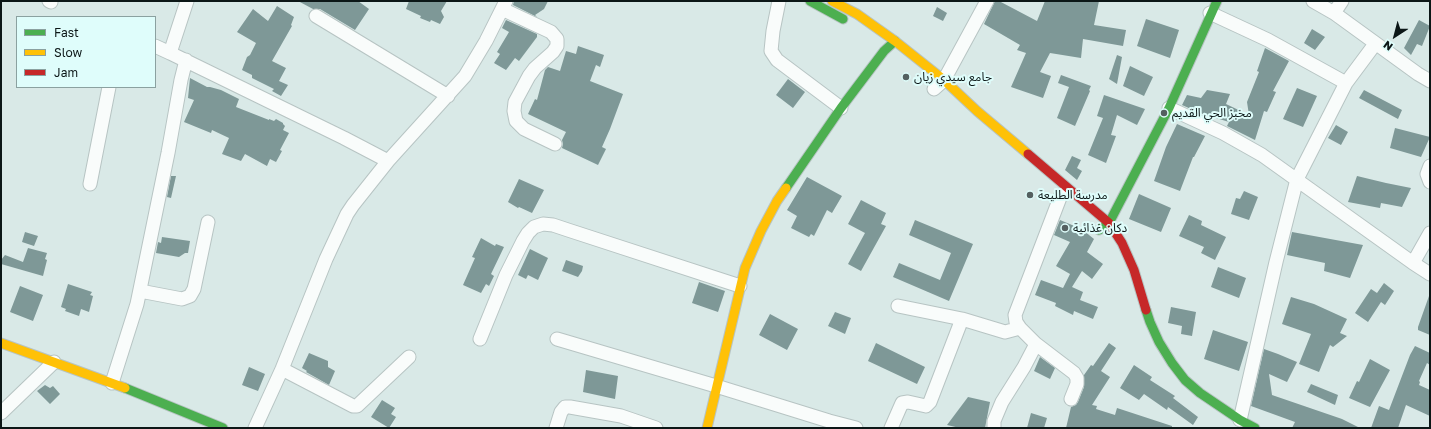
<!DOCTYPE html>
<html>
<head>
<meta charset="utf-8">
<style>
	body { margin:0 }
	#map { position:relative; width:1431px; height:429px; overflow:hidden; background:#d9e9e7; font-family:"Golos Text",sans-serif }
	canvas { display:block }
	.frame { position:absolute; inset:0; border:2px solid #0c1717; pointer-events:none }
	.legend { position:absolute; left:16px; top:16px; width:140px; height:72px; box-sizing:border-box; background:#dffdfb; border:1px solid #8ba1a0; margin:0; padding:5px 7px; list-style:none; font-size:12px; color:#0c1717 }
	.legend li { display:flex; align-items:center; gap:8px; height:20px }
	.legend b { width:20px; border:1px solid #8ba1a0 }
	.north { position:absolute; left:1375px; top:16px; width:40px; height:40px; -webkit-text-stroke:3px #dffdfb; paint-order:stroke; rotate:216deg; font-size:11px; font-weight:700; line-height:16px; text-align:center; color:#0c1717 }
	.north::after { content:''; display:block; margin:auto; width:14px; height:18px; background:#0c1717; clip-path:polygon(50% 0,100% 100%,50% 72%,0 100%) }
</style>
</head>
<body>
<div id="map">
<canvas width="1431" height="429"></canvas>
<div class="frame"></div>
<ul class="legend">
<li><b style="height:5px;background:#4caf50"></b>Fast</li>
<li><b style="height:5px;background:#ffc107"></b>Slow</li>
<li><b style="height:5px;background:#c62828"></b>Jam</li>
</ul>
<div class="north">N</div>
</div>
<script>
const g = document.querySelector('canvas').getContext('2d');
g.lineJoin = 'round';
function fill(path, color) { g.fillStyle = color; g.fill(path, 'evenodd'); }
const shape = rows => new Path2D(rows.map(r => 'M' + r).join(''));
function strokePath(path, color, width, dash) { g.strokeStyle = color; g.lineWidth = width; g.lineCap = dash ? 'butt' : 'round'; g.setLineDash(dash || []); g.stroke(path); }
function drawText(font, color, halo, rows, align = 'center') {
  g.font = font + ' "Golos Text","Noto Sans Arabic",sans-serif'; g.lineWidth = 4; g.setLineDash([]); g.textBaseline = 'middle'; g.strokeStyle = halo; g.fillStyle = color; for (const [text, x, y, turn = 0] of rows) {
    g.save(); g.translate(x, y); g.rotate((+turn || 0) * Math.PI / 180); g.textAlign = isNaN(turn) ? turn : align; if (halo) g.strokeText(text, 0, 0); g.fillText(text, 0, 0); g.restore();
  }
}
fill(shape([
	[298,1,358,1,369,9,355,30,320,9,313,9],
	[409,1,447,1,441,11,444,17,440,24,431,20,430,22,420,18,421,16,406,9],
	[514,1,548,1,544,9,535,15,537,17,513,5],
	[995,1,999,1,1037,21,1045,1,1099,1,1094,25,1126,30,1123,46,1083,39,1081,58,1050,53,1040,72,1051,76,1043,98,1011,87,1026,53,1017,50,1020,45,984,24],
	[277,6,294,17,291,25,292,26,272,61,286,68,279,81,288,85,281,96,272,91,274,89,252,78,252,75,242,70,247,57,250,55,256,43,237,32,253,9,268,21],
	[937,7,947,13,943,21,933,16],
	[1146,19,1179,30,1170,58,1137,46],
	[506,20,537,34,537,37,519,61,515,58,506,70,494,63,500,54,497,52,509,32,502,28],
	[1419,20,1430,26,1422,46,1417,44,1411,55,1404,48],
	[1312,29,1325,37,1315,50,1304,43],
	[578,46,604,55,600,67,596,65,590,81,623,94,610,129,602,147,606,149,598,165,562,148,563,144,562,140,566,132,528,114,535,99,537,100,545,70,548,67,560,71,566,51,576,54],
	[1265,48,1289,61,1273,91,1276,92,1267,112,1264,111,1255,140,1227,126,1229,122,1200,113,1182,105,1187,95,1201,98,1207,90,1230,94,1226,104,1249,115,1247,102,1259,72,1257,71],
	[1117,55,1122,57,1117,84,1109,79],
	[1130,66,1153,77,1144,96,1123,86],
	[1061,75,1091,86,1089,90,1090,91,1075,126,1057,118,1069,87,1058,83],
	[190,78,207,87,210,87,221,90,239,99,236,107,269,120,269,119,274,121,276,119,283,123,283,124,285,126,283,130,289,133,280,150,282,151,276,162,270,159,267,166,245,154,241,161,222,154,229,138,212,130,211,133,184,122,194,100,188,98],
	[788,79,805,92,793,108,776,95],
	[1297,88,1317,96,1303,127,1283,119],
	[1364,90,1402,110,1398,119,1359,98],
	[1104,95,1145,109,1137,125,1117,115,1111,135,1116,136,1106,163,1088,155,1103,118,1097,116],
	[1177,124,1205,136,1194,157,1193,157,1180,191,1154,181,1166,147],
	[1336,125,1348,132,1341,145,1328,138],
	[1395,128,1430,137,1421,157,1390,148],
	[1072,156,1081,160,1077,168,1082,171,1077,180,1065,170],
	[171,176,176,176,171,198,167,197],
	[1357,176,1386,183,1411,188,1402,207,1381,203,1380,208,1348,202],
	[807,177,842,196,832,213,827,210,814,236,811,234,809,237,791,228,797,216,787,210],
	[519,179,544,190,532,213,519,207,518,208,508,202],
	[1244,191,1258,197,1249,220,1231,214,1236,198,1240,199],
	[1139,194,1171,208,1161,232,1129,219],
	[861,200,886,213,881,224,886,226,861,271,848,264,865,233,848,224],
	[1189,215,1202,221,1201,225,1226,237,1215,260,1201,253,1204,247,1179,236],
	[915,220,973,244,949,301,893,277,899,263,940,280,951,253,909,235],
	[1060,220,1084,230,1089,235,1094,239,1087,252,1103,264,1092,279,1082,271,1072,287,1083,292,1080,300,1098,307,1093,319,1074,311,1073,315,1055,306,1056,303,1035,295,1041,280,1063,288,1070,274,1056,266,1070,242,1054,235],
	[25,232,38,236,34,246,22,242],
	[1292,232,1363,245,1350,278,1324,271,1325,263,1287,255],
	[162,237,190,241,188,253,185,253,179,257,156,253,158,242,161,243],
	[481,238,495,246,496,244,504,247,491,274,494,276,489,286,486,284,481,293,463,285,475,258,472,257],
	[28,248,47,253,45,259,47,260,43,276,1,264,1,260,5,255,23,262],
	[530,249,548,258,538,280,528,275,526,279,518,275],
	[566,260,583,266,582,271,578,277,562,271],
	[1218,267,1246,278,1239,298,1211,287],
	[699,282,725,291,718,312,692,303],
	[1384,283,1394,291,1385,305,1381,302,1368,322,1355,313,1371,289,1377,293],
	[68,284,92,292,90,295,93,296,89,312,81,309,79,316,65,311,66,309,61,307],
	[20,286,43,295,33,321,10,312],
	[1429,296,1430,296,1430,335,1418,330,1418,327],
	[1291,297,1314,304,1347,319,1340,333,1347,336,1333,347,1330,345,1319,372,1299,364,1311,334,1282,324],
	[1171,307,1196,312,1192,336,1181,334,1182,326,1168,323],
	[835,312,851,318,845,334,828,326],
	[770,314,798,329,787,350,759,335],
	[1213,330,1248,342,1239,371,1204,359],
	[876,343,925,367,917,384,868,361],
	[1109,343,1116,348,1101,371,1110,377,1092,405,1097,406,1096,409,1115,415,1117,408,1172,426,1172,428,1066,428,1071,407,1076,405,1078,402,1084,387,1084,375,1091,365,1093,366],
	[1415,346,1430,353,1430,365,1427,363,1419,381,1420,382,1419,385,1430,390,1430,416,1406,405,1398,428,1371,428,1379,406,1389,410,1410,355],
	[1264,349,1278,354,1297,362,1287,382,1269,374,1272,395,1342,419,1360,428,1292,428,1295,422,1251,406],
	[309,353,328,361,328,367,335,371,329,385,306,372,307,371,302,368],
	[1040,357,1055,368,1050,379,1034,371],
	[1370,359,1390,370,1370,407,1349,398,1357,381,1359,382],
	[1134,365,1152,377,1150,380,1175,396,1173,398,1198,417,1193,425,1168,407,1167,410,1144,394,1139,400,1120,388],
	[249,367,265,374,258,391,242,385],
	[586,370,618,376,615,399,583,392],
	[1311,384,1338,395,1335,405,1307,392],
	[45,385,50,388,53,386,60,394,50,404,37,391],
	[968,397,990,402,985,428,960,428,947,425],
	[382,400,395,408,391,414,396,417,389,428,371,417],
	[1031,413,1047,418,1044,428,1027,428]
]), '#7e9897');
const street = shape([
	[49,1,51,2],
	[779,1,773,31,771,51,777,60,841,108],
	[1313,1,1334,13,1418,74,1430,81],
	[502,9,551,32,557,39,557,46,553,52,535,68,529,76,515,102,514,111,516,121,524,129,555,144],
	[1210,13,1268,40,1346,83],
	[1334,13,1342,1],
	[316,16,448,96],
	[155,46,170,53,187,1],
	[170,53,344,138,388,161],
	[934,89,944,80,987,1],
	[1169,108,1223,133,1262,155,1413,263,1430,274],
	[1430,166,1427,174,1430,182],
	[90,184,109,87],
	[1061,195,1015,315,1016,322,1020,328,1036,344,1074,373,1077,378,1077,384,1071,399],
	[1413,263,1430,233],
	[140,291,182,299,190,296,194,289,208,222],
	[898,306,962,319,1005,332,1020,328],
	[480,339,506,275,523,241,528,233,534,227,543,224,553,225,568,230,740,286],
	[557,339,716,386,829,421,856,428],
	[282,369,353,406,357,406,409,357],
	[112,383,137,304,168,153,181,80,186,60],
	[1,413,54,362],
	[1240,420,1276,262,1297,179,1346,83,1375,44],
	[255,428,282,369,326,259,347,214,353,205,388,161,465,76,486,41,506,1],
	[556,428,561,412,565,407,570,407,621,416,656,428],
	[891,428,902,403,908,402,926,406,930,402,962,319],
	[994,428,994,421,1002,402,1024,367,1036,344]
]);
const fast = shape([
	[810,1,843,19],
	[786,188,841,108,884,51,895,41],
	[1099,230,1109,223,1169,108,1217,1],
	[1146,310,1150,322,1159,342,1172,363,1185,380,1200,393,1240,420,1255,428],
	[125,388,223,428]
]);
const slow = shape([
	[832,1,857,14,895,41,944,80,977,111,1028,154],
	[1,343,125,388],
	[707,428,745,268,761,231,777,201,786,188]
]);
const jam = shape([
	[1028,154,1109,223,1122,243,1134,270,1146,310]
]);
strokePath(street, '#b7c4c3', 15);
strokePath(fast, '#b7c4c3', 11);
strokePath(slow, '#b7c4c3', 11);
strokePath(jam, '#b7c4c3', 11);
strokePath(street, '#f9fcfb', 13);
strokePath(fast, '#4caf50', 9);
strokePath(slow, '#ffc107', 9);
strokePath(jam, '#c62828', 9);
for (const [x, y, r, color] of [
	[906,77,4,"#546060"],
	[1164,113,4,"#546060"],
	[1030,195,4,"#546060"],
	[1065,228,4,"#546060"]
]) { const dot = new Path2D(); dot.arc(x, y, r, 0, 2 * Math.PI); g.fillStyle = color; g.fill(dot); strokePath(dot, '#dffdfb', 1.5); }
drawText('12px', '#0c1717', '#dffdfb', [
	["جامع سيدي زيان",914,77],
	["مخبز الحي القديم",1172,113],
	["مدرسة الطليعة",1038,195],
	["دكان غذائية",1073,228]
], 'left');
</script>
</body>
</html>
